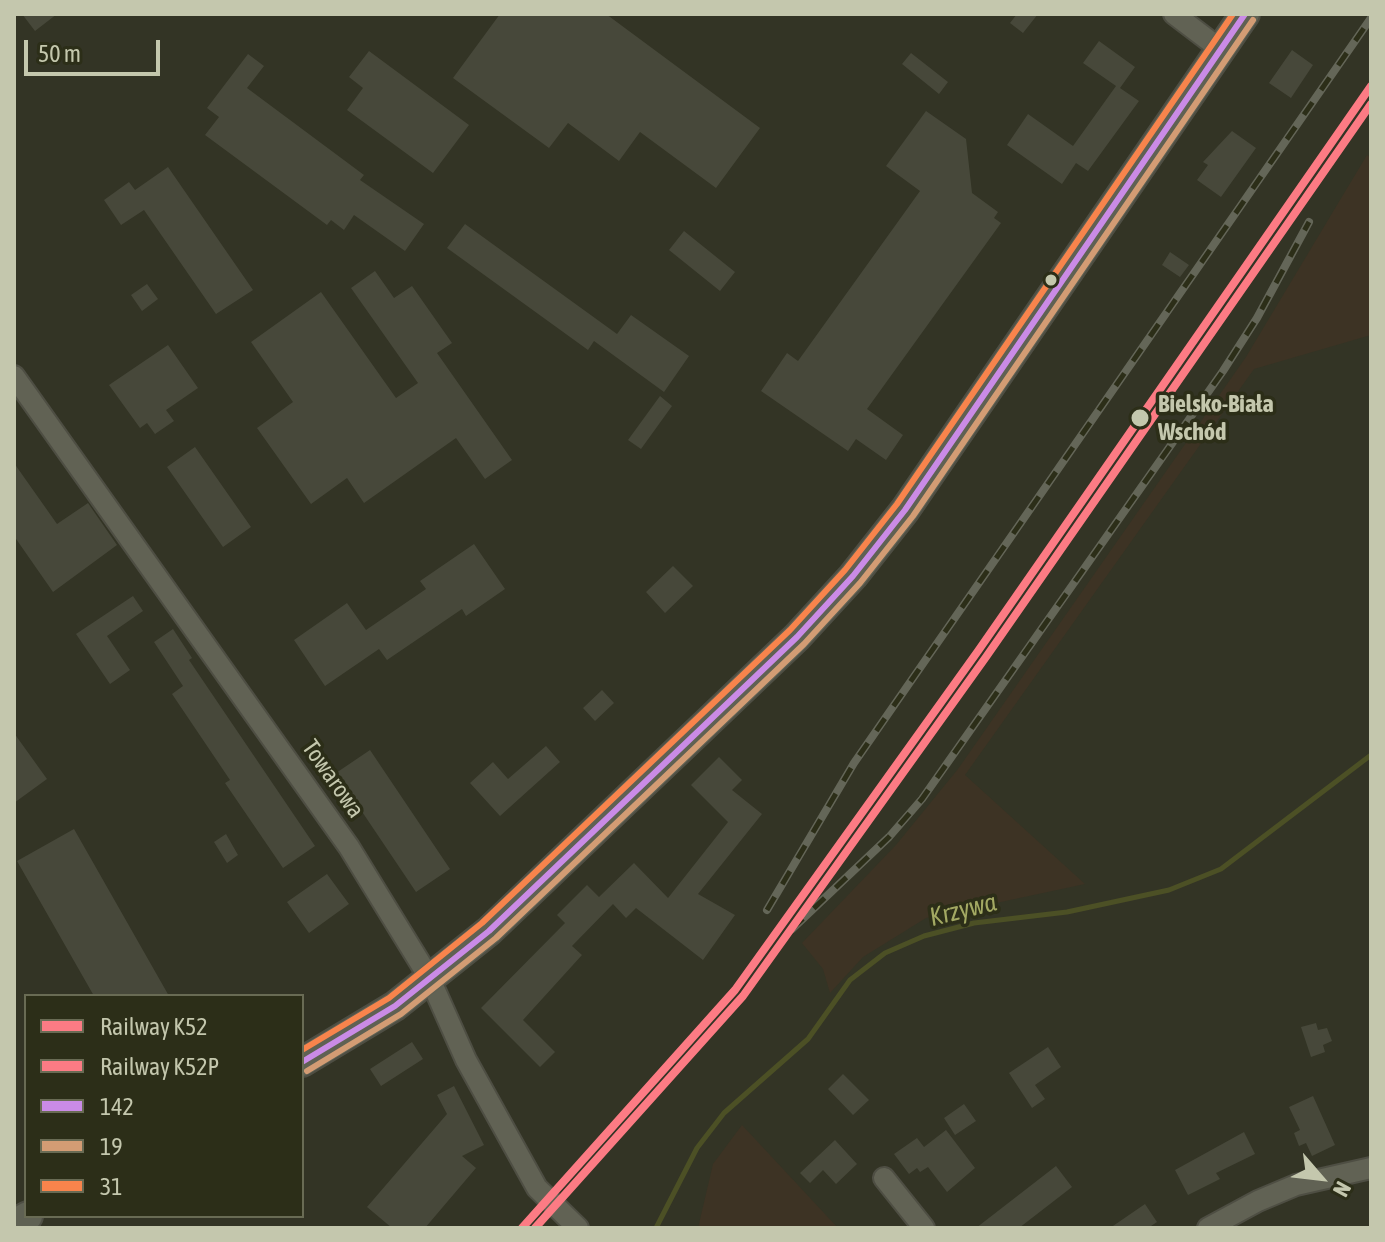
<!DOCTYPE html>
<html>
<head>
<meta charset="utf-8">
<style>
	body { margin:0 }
	#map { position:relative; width:1385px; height:1242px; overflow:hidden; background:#333425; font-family:"Asap Condensed",sans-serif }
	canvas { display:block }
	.frame { position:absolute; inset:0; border:16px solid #c4c7ad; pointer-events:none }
	.legend { position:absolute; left:24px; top:994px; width:280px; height:224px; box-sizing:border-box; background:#2c2e18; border:2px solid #696b54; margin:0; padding:10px 14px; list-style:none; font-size:24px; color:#c4c7ad }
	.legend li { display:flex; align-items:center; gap:16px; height:40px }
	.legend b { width:40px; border:2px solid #696b54 }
	.north { position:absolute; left:1281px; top:1138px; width:80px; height:80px; -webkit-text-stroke:6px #2c2e18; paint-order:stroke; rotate:118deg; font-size:22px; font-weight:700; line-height:32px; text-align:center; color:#c4c7ad }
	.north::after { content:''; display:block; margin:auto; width:28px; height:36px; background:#c4c7ad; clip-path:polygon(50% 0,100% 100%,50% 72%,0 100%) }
	.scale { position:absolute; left:24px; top:40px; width:136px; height:36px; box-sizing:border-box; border:4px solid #c4c7ad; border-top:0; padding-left:10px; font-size:24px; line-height:28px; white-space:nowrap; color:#c4c7ad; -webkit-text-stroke:6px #2c2e18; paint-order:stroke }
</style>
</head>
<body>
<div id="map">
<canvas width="1385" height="1242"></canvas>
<div class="frame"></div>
<ul class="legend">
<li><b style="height:10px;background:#fc7b84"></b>Railway K52</li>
<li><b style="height:10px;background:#fc7b84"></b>Railway K52P</li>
<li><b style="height:10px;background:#ca8be6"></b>142</li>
<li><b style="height:10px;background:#d39c74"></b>19</li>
<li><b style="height:10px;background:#f8844c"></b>31</li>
</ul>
<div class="north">N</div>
<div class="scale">50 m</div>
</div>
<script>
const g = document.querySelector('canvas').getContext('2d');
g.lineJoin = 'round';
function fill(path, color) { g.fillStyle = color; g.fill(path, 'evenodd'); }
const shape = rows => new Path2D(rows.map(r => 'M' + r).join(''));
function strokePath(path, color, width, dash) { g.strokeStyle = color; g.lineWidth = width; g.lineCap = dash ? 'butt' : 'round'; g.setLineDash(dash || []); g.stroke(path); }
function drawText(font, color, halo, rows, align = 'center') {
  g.font = font + ' "Asap Condensed",sans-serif'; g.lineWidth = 7; g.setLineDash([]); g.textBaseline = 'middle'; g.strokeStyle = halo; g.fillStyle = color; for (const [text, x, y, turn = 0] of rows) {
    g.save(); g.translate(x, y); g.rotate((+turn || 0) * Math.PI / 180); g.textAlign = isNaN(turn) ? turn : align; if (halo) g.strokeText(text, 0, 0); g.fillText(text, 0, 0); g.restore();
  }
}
fill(shape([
	[1367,155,1371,158,1371,335,1254,369,965,775,1085,884,926,918,863,957,830,993,823,969,802,943,896,845,958,769,1246,357],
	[742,1125,838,1228,698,1228,713,1164]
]), '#3d3324');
strokePath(shape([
	[656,1228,697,1148,724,1113,808,1039,850,980,885,953,924,936,974,923,1067,912,1169,890,1221,869,1371,755]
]), '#4c5025', 5);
fill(shape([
	[22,14,57,14,35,31],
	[500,14,606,14,760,128,716,188,640,132,619,161,568,123,549,148,453,78],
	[1017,14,1038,14,1023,33,1010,23],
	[1099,41,1135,67,1120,88,1139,101,1088,171,1076,163,1062,184,1007,145,1028,114,1073,146,1116,86,1083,63],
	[1292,50,1313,65,1291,98,1269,83],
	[369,51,469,125,433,173,347,110,363,88,349,77],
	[911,53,948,82,939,94,902,64],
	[248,54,264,66,247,88,364,175,360,180,424,224,405,251,354,215,344,230,331,220,327,225,205,135,219,117,207,108],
	[926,111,966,139,972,193,998,212,994,218,1001,223,867,409,903,435,886,460,856,439,848,451,761,391,787,353,798,361,920,191,886,166],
	[1232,131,1256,148,1221,197,1197,180,1208,165,1203,162],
	[168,167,253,290,216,314,144,210,121,225,104,200,129,182,135,190],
	[465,224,617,334,631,315,689,356,664,392,594,341,588,350,447,248],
	[684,231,735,272,720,291,669,250],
	[1170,252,1189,265,1180,277,1162,265],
	[375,271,394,298,412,286,452,343,437,353,512,460,485,479,456,438,364,503,347,478,311,504,257,428,293,402,251,342,321,292,396,398,418,383,351,288],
	[147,284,158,299,142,311,131,295],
	[168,345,198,388,166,410,174,421,155,434,147,423,140,428,109,385],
	[660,396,672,406,641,449,628,440],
	[195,447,251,527,223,547,167,467],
	[14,463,57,524,88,503,117,545,53,592,14,536],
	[474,544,505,589,466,616,462,609,387,660,379,649,325,686,294,640,347,603,366,630,426,589,420,581],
	[673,566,693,586,665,613,646,592],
	[133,596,143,611,107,636,130,670,110,684,76,634],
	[173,629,192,658,189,660,315,846,283,868,225,783,230,780,172,694,183,686,154,642],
	[602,690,614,703,595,721,583,708],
	[14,733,47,779,14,803],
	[546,746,560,762,500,816,470,783,493,762,508,779],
	[370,750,450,869,416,892,336,773],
	[719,757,742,780,732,790,762,814,698,894,735,915,703,960,636,908,626,918,613,904,572,946,582,955,523,1020,555,1052,540,1067,481,1008,565,923,557,915,587,885,599,897,634,863,668,898,728,822,691,785],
	[74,829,169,996,94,996,17,861],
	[226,834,238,855,227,863,214,842],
	[327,874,349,904,309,933,287,902],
	[1316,1023,1318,1030,1327,1028,1332,1041,1323,1045,1325,1052,1311,1057,1301,1027],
	[412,1042,423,1059,381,1086,370,1069],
	[1048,1047,1061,1067,1035,1085,1045,1099,1032,1108,1009,1073],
	[843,1074,869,1100,853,1115,828,1089],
	[454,1086,484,1145,462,1156,476,1168,425,1228,392,1228,367,1207,447,1114,437,1095],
	[1313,1096,1335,1145,1312,1156,1306,1143,1299,1146,1294,1133,1300,1130,1289,1107],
	[964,1104,976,1121,955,1135,944,1118],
	[946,1130,975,1168,947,1192,928,1167,920,1172,917,1168,909,1174,894,1154,917,1138,924,1147],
	[1244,1132,1255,1154,1216,1173,1220,1179,1188,1195,1175,1170],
	[835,1140,857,1164,836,1184,823,1170,810,1183,800,1173],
	[1056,1166,1072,1187,1019,1228,976,1228],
	[1145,1204,1157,1222,1148,1228,1110,1228]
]), '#47483a');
const street = shape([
	[1174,14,1220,49],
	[14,376,349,847,430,979,466,1060,537,1188,578,1228],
	[884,1178,924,1228],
	[1208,1228,1258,1201,1296,1185,1371,1168]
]);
const secondary = shape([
	[302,1062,395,1006,489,931,797,637,853,576,905,510,1245,14],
	[14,1224,28,1216]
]);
strokePath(street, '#4e4e43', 24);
strokePath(secondary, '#4e4e43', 32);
strokePath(street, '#616254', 20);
strokePath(secondary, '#5f6153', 28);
const rail = shape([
	[767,910,854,763,1371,18],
	[792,929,889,837,922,799,1223,371,1257,318,1309,222]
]);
strokePath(rail, '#646658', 8);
strokePath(rail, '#2c2e18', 5, [15]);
strokePath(shape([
	[302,1062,395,1006,489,931,797,637,853,576,905,510,1245,14]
]), '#ca8be6', 6);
strokePath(shape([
	[307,1071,401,1014,496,938,804,644,860,583,913,516,1253,20]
]), '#d39c74', 6);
strokePath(shape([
	[302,1050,389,998,482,923,790,630,845,570,897,504,1233,14]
]), '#f8844c', 6);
strokePath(shape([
	[522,1228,735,990,978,651,1371,86]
]), '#fc7b84', 8);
strokePath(shape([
	[535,1228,743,996,986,657,1371,104]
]), '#fc7b84', 8);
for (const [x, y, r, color] of [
	[1051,280,7,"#c4c7ad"],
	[1140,418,10,"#c4c7ad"]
]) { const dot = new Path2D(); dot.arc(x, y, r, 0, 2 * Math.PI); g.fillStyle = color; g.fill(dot); strokePath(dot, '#2c2e18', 3); }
drawText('bold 24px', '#c4c7ad', '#2c2e18', [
	["Bielsko-Biała",1158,404],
	["Wschód",1158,432]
], 'left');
drawText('24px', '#c4c7ad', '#2c2e18', [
	["Towarowa",333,779,55]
]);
drawText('italic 26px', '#a3a963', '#2c2e18', [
	["Krzywa",963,910,-14]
]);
</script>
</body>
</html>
